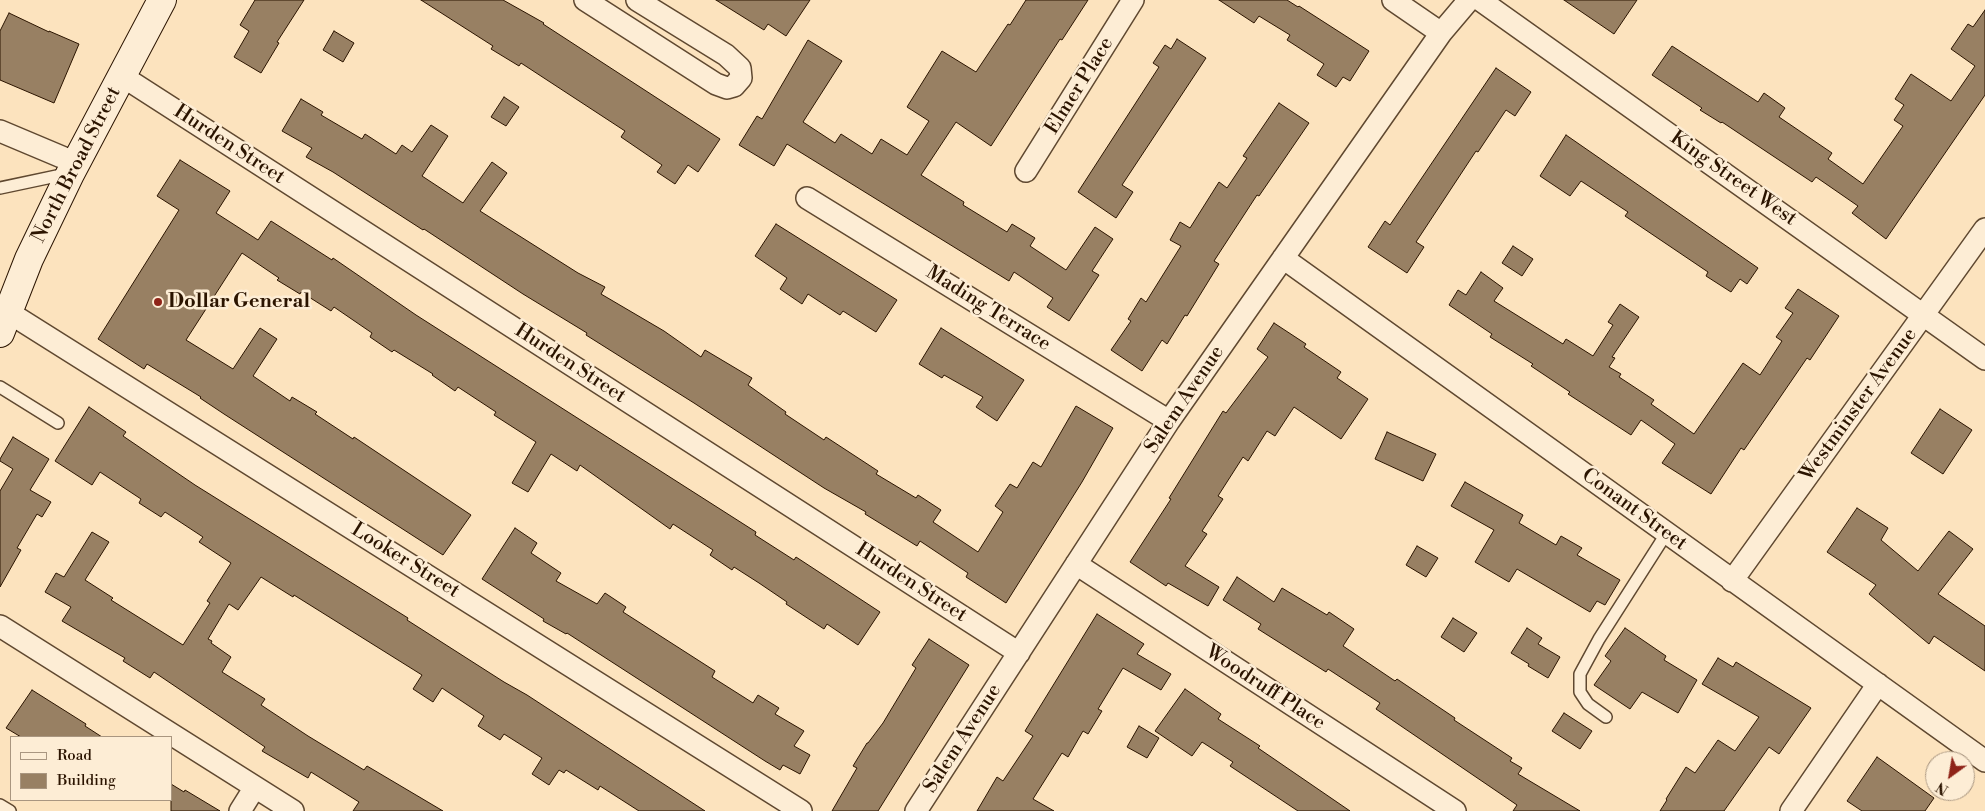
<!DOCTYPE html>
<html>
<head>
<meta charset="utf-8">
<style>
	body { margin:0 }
	#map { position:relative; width:1985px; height:811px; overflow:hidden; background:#fce3be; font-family:"Libre Bodoni",serif }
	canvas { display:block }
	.legend { position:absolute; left:10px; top:736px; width:162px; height:65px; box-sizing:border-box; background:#fdedd5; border:1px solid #a99680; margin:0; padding:6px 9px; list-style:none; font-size:15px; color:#2b1400 }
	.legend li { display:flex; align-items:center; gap:10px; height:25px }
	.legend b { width:25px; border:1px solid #a99680 }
	.north { position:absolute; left:1925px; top:751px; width:50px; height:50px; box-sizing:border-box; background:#fdedd5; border:1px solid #a99680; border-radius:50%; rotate:212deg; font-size:14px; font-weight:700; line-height:20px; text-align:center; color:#2b1400 }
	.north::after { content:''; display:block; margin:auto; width:18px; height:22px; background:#8f2418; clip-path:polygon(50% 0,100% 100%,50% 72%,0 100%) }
</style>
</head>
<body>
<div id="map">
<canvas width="1985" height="811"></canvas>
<ul class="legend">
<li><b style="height:6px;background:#fdedd5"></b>Road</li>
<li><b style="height:14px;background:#988063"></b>Building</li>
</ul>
<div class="north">N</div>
</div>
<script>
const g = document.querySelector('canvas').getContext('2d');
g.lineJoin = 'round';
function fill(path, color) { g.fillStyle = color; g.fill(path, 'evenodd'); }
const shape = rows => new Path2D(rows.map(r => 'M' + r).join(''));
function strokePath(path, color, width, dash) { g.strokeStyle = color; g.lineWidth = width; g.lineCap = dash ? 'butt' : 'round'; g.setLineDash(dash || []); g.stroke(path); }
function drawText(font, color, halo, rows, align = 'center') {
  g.font = font + ' "Libre Bodoni",serif'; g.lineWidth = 5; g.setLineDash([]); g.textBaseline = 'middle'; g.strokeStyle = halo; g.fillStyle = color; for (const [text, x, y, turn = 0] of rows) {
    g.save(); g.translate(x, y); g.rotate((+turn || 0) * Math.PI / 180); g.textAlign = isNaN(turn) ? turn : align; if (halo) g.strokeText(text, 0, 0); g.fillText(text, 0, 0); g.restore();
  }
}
const building = shape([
	[255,0,304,0,277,42,279,43,261,73,234,57,249,31,240,25,255,0],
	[421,0,503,0,544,23,543,24,720,139,698,172,688,165,675,184,657,172,662,165,621,137,625,131,521,63,519,66,491,49,493,46,421,0],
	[716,0,810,0,786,36,768,24,764,30,716,0],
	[1026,0,1088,0,1062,40,1060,39,991,146,956,122,921,175,964,202,963,205,1007,232,1012,224,1035,238,1030,246,1066,270,1095,227,1113,239,1092,271,1099,275,1069,321,1047,307,1053,298,1014,272,1009,281,787,144,774,166,739,145,757,116,762,119,808,40,842,61,803,122,835,143,841,134,872,154,881,139,907,155,929,121,907,107,942,51,976,72,1008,24,1010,25,1026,0],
	[1219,0,1287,0,1298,7,1299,6,1369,51,1350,81,1343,77,1336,87,1317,75,1324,64,1287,40,1290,35,1259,16,1254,23,1219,0],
	[1564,0,1637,0,1614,34,1564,0],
	[1985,10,1985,95,1886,239,1852,213,1858,206,1816,177,1812,182,1722,122,1721,123,1700,110,1702,108,1652,75,1672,46,1758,102,1764,93,1785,108,1779,117,1832,153,1828,159,1863,184,1903,126,1894,120,1904,105,1895,99,1911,74,1951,101,1975,66,1951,49,1968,24,1973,27,1985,10],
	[9,13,49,32,49,31,79,44,54,103,0,80,0,31,9,13],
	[334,31,354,43,343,62,323,50,334,31],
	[1177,39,1206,58,1122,185,1133,192,1116,218,1078,192,1159,67,1153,63,1165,45,1171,49,1177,39],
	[1496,68,1531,92,1515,116,1506,110,1478,152,1476,151,1416,242,1424,247,1407,273,1368,247,1385,221,1390,225,1496,68],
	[504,97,519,107,506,126,491,117,504,97],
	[301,99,323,112,321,115,362,139,365,134,396,154,402,145,412,152,431,125,448,136,422,176,463,203,492,162,507,173,480,211,578,273,605,287,601,294,664,331,701,357,705,350,752,378,748,385,786,412,785,414,824,440,826,437,878,471,876,474,916,498,918,495,941,510,933,522,978,552,1003,512,995,506,1010,484,1017,488,1033,462,1041,467,1076,406,1113,428,1082,482,1006,603,966,577,968,573,920,541,917,546,865,514,866,512,824,488,694,403,586,335,587,333,523,294,424,229,423,230,333,172,306,157,312,148,282,131,301,99],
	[1279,103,1309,123,1259,196,1257,195,1214,261,1219,264,1187,316,1185,315,1167,344,1162,340,1142,371,1111,350,1131,321,1128,319,1141,298,1146,302,1181,246,1170,240,1180,222,1190,228,1219,182,1227,188,1247,158,1243,156,1279,103],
	[1566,135,1758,268,1747,284,1740,279,1731,292,1706,276,1708,272,1625,216,1628,212,1581,181,1570,196,1540,176,1566,135],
	[180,160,230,191,216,213,258,240,271,221,332,260,333,258,416,315,756,532,755,535,794,560,796,557,880,612,858,645,827,624,824,629,786,604,787,602,759,583,734,567,732,570,710,555,713,550,673,524,670,529,580,465,577,471,551,454,528,492,512,483,536,442,494,415,496,412,458,387,455,391,432,375,433,374,394,350,392,352,370,337,372,333,334,307,331,311,301,292,300,294,277,280,279,278,242,253,186,340,233,369,260,328,277,339,253,376,290,401,292,397,317,412,315,414,353,439,354,437,471,515,443,555,224,414,200,398,201,397,147,364,144,369,98,339,179,210,157,196,180,160],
	[776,224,897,300,876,332,843,311,840,315,808,294,802,304,780,289,787,278,755,256,776,224],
	[1513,246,1533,259,1522,276,1502,263,1513,246],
	[1481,272,1503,288,1494,301,1563,344,1566,339,1593,356,1613,325,1608,322,1620,304,1639,317,1612,357,1615,358,1609,367,1621,374,1619,377,1654,400,1651,404,1694,434,1743,363,1760,375,1782,341,1776,337,1793,313,1785,308,1798,289,1839,316,1810,360,1807,358,1744,450,1741,448,1711,494,1662,463,1675,444,1641,420,1631,435,1568,394,1570,392,1531,366,1533,364,1490,337,1492,334,1449,305,1458,290,1466,295,1481,272],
	[1274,323,1306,344,1304,347,1341,372,1337,378,1368,399,1341,439,1294,407,1275,436,1267,431,1248,461,1243,457,1218,496,1223,499,1202,531,1207,534,1185,566,1219,587,1208,606,1168,583,1166,586,1130,562,1171,499,1169,498,1223,411,1226,413,1268,357,1257,349,1274,323],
	[941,328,1024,380,997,421,976,407,983,397,944,375,942,378,919,364,941,328],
	[89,407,126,432,123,436,195,485,408,618,407,620,504,682,527,695,705,811,639,811,600,786,598,790,566,770,564,773,559,770,549,785,532,774,542,758,504,734,500,740,478,726,484,716,442,688,433,702,413,689,422,675,294,595,293,597,261,577,238,610,229,604,208,639,212,641,211,643,231,657,222,672,265,699,261,705,308,736,364,770,367,766,443,811,353,811,359,802,311,772,308,778,262,751,265,747,154,672,150,678,123,661,125,658,62,621,71,607,45,592,56,573,64,577,92,532,109,542,85,580,113,598,111,600,183,645,210,603,207,601,231,563,199,542,203,537,165,512,161,517,139,503,141,499,100,472,92,485,55,461,89,407],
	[1940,409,1972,430,1943,474,1911,453,1940,409],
	[1387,432,1436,454,1423,481,1375,459,1387,432],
	[13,437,49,459,30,490,51,502,42,517,37,514,17,548,21,550,0,587,0,491,13,469,0,461,0,459,13,437],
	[1465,482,1523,515,1519,523,1556,545,1561,536,1582,548,1577,555,1620,580,1605,605,1597,601,1590,612,1517,569,1509,582,1475,562,1494,530,1451,506,1465,482],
	[1857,508,1888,528,1881,540,1918,571,1949,531,1973,549,1938,594,1985,626,1985,671,1934,636,1929,644,1869,594,1876,585,1827,552,1857,508],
	[515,528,537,543,531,553,561,573,556,581,597,604,605,593,626,607,623,612,715,671,712,677,753,703,758,695,779,708,775,714,804,731,794,746,810,755,800,774,783,765,780,770,765,761,567,633,566,634,543,621,544,619,482,579,515,528],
	[1417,546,1438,558,1426,577,1406,565,1417,546],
	[1237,577,1274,602,1282,588,1327,615,1329,612,1354,629,1343,646,1395,681,1397,679,1455,718,1454,720,1512,758,1510,761,1522,768,1518,774,1580,811,1513,811,1517,805,1376,709,1380,703,1328,669,1326,672,1258,629,1261,624,1223,600,1237,577],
	[1097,614,1144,644,1137,654,1171,674,1161,690,1123,668,1098,709,1102,711,1088,734,1083,731,1068,757,1062,753,1033,799,1054,811,977,811,997,777,1003,781,1033,736,1025,731,1097,614],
	[1453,618,1477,633,1464,652,1441,637,1453,618],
	[1527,628,1542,638,1538,644,1560,657,1548,678,1528,666,1529,664,1511,653,1527,628],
	[1625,628,1666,656,1664,660,1697,680,1678,713,1642,692,1630,709,1594,685,1611,661,1605,656,1625,628],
	[929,639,969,665,878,811,832,811,857,768,853,766,867,743,868,743,883,723,916,668,912,665,929,639],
	[1718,658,1733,667,1736,662,1811,708,1779,754,1769,747,1724,811,1660,811,1667,800,1666,799,1686,767,1695,773,1718,740,1735,751,1759,717,1702,684,1718,658],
	[1185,689,1221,714,1218,719,1260,746,1258,748,1350,811,1298,811,1230,766,1233,762,1202,742,1192,756,1155,731,1185,689],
	[32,690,86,724,85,726,102,737,21,737,6,728,32,690],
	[1564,713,1592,731,1580,749,1552,731,1564,713],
	[1139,726,1159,738,1147,758,1127,747,1139,726],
	[1877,757,1934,798,1925,811,1862,811,1847,801,1877,757],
	[171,784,184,792,185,790,220,811,171,811,171,784]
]);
fill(building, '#988063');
strokePath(building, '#2b1400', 1);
const service = shape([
	[0,188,66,174],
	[0,387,58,423],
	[1606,717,1588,704,1580,692,1580,674,1599,639,1666,534],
	[0,805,10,811]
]);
const minor = shape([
	[585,0,716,84,727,88,734,86,741,78,740,68,726,55,637,0],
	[1393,0,1441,33],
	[1480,0,1985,359],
	[122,76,1019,653],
	[0,131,76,163],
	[1026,171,1133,0],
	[807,198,1169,421],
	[1283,258,1985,761],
	[8,312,801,811],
	[1076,564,1455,811],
	[1732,581,1985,229],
	[0,626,293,811],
	[240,811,255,787],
	[916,811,1169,421,1441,33,1469,0],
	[1791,811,1878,684]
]);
const secondary = shape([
	[0,333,29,259,70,174,162,0]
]);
strokePath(service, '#5f4830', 14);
strokePath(minor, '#5f4830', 24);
strokePath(secondary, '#2b1400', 30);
strokePath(service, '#fdedd5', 11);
strokePath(minor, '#fdedd5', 21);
strokePath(secondary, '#fdedd5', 28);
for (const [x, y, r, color] of [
	[158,302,5,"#8f2418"]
]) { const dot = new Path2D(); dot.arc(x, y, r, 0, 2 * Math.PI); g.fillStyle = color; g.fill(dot); strokePath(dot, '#fdedd5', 2); }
drawText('20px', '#2b1400', '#fdedd5', [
	["Elmer Place",1080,86,-58],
	["Hurden Street",229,145,33],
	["North Broad Street",77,165,-63],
	["King Street West",1733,179,35],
	["Mading Terrace",988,309,32],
	["Hurden Street",570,364,33],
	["Salem Avenue",1185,400,-56],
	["Westminster Avenue",1859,405,-54],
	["Conant Street",1634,510,36],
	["Looker Street",405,561,32],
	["Hurden Street",911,583,33],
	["Woodruff Place",1265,688,33],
	["Salem Avenue",963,739,-57]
]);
drawText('bold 20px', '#2b1400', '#fdedd5', [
	["Dollar General",168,302]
], 'left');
</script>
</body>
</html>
